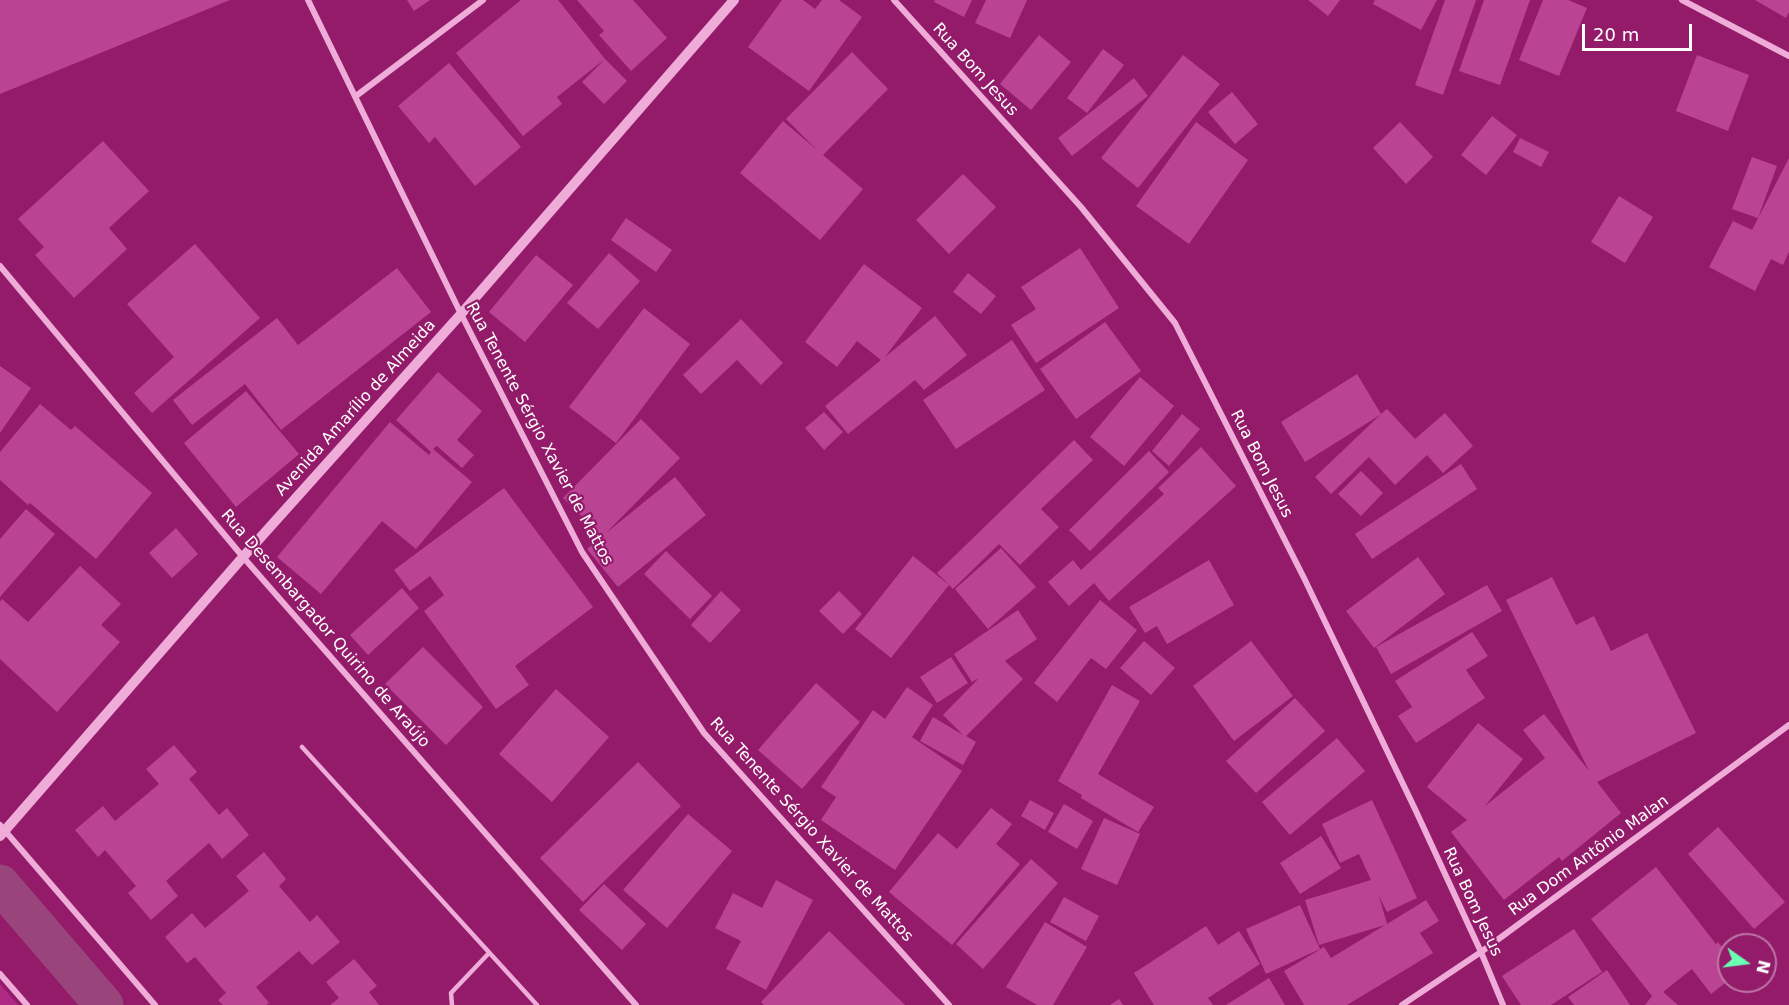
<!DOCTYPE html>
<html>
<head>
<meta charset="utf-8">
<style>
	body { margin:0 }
	#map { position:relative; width:1789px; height:1005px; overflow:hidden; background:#931b6a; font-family:"DejaVu Sans",sans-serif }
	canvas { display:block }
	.north { position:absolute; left:1717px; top:933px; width:60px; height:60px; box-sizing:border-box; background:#931b6a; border:2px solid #be76a6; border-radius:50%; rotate:104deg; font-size:16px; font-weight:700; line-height:24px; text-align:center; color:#fff }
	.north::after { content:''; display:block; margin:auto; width:21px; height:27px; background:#6affb3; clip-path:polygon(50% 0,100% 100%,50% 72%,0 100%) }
	.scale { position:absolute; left:1582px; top:24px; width:110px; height:27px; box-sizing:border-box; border:3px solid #fff; border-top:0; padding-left:8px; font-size:18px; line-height:21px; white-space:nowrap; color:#fff; -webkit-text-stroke:4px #931b6a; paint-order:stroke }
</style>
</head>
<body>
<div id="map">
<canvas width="1789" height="1005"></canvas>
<div class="north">N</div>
<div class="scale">20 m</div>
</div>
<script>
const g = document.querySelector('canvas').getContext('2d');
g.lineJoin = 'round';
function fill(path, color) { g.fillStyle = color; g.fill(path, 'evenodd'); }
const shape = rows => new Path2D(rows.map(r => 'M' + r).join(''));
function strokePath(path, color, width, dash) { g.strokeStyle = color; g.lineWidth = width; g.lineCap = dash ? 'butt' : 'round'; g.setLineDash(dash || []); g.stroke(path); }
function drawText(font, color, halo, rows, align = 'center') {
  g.font = font + ' "DejaVu Sans",sans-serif'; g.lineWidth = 4.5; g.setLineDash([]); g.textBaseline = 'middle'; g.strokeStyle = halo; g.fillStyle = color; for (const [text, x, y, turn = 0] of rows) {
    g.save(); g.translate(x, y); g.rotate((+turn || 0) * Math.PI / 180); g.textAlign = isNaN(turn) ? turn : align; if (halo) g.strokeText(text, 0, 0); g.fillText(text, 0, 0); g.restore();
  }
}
fill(shape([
	[0,984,18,1005,0,1005]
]), '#af2b83');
strokePath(shape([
	[0,884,104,1005]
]), '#99447b', 39);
fill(shape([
	[0,0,230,0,0,94],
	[407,0,430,0,414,11],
	[521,0,558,0,605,59,557,97,562,104,523,136,456,53],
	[577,0,633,0,667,38,631,71,599,35,604,31],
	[782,0,803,0,815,9,822,0,839,0,862,17,809,91,748,47],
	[935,0,972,0,964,17,934,2],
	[986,0,1027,0,1010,38,975,23],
	[1308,0,1340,0,1328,16],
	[1375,0,1437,0,1421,30,1373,4],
	[1445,0,1476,0,1443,95,1415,85],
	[1484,0,1530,0,1500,85,1459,71],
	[1543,0,1568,0,1587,8,1559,76,1519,60],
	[1755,0,1789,0,1789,12,1786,18],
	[1039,35,1071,62,1031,110,1000,84],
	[1103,49,1124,65,1087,113,1067,98],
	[852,52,888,89,823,155,863,189,820,240,740,173,783,121,817,150,786,119],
	[1183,55,1220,84,1138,188,1101,158],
	[1697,55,1749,75,1728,131,1676,111],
	[605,59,627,81,604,104,582,82],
	[449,63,521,147,475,186,435,137,429,143,398,106],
	[1134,78,1148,96,1072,156,1058,138],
	[1232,92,1258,124,1235,144,1208,112],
	[1492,116,1517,135,1486,175,1461,155],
	[1196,122,1248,160,1189,244,1136,206],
	[1400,122,1433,157,1406,184,1373,148],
	[1520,138,1549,152,1541,167,1513,152],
	[103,141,149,191,109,228,127,249,74,298,35,255,44,247,18,219],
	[1752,157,1777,166,1758,218,1732,209],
	[1789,158,1789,252,1783,265,1771,259,1755,291,1709,267,1733,221,1752,230],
	[963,174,996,207,949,254,916,220],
	[1619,196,1653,217,1625,263,1591,242],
	[626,218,672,250,656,272,611,240],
	[195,244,260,318,152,413,134,393,174,357,127,304],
	[1080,248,1119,308,1036,363,1011,325,1036,309,1021,287],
	[609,253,640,281,598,329,567,303],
	[536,255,573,285,525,342,489,312],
	[864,264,922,308,885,357,935,316,967,355,924,390,915,380,848,434,825,406,881,360,857,341,837,367,805,342],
	[397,268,431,312,281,430,245,384,192,425,173,400,277,318,298,345],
	[968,273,996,296,981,314,953,292],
	[644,308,690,344,616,443,569,407],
	[741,319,783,363,761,385,737,360,701,394,683,375],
	[1105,322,1141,371,1076,419,1040,369],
	[1012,340,1045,390,956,449,923,400],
	[0,366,31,388,0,433],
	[438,372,482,411,457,440,474,455,462,468,437,446,433,449,472,482,416,549,382,521,321,594,277,557,390,422,429,455,431,452,396,420],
	[1357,374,1381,414,1387,409,1415,439,1445,413,1473,446,1443,473,1427,455,1395,485,1369,457,1331,494,1315,477,1380,415,1305,462,1281,422],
	[1140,377,1174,406,1124,466,1090,437],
	[246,391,299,454,236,507,184,443],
	[40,404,71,430,75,426,152,493,96,559,30,503,28,505,0,480,0,452],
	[824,412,843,432,824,450,805,428],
	[1182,414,1200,429,1169,466,1152,451],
	[641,419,680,458,606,533,675,477,706,515,618,587,587,549,603,537,563,498],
	[1074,440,1093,460,1041,509,1059,527,1020,565,999,544,953,589,937,573],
	[1201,447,1236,486,1109,601,1094,583,1069,606,1048,582,1073,560,1081,570,1164,494,1158,488],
	[1149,451,1169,472,1090,551,1069,530],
	[1461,464,1477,489,1372,559,1355,534],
	[1361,471,1383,493,1361,516,1338,494],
	[504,488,593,607,515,666,529,685,496,709,424,611,444,595,430,576,410,591,394,570],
	[26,509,55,534,0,597,0,539],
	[176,528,198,554,172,578,149,553],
	[1001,548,1036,587,988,629,955,589],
	[666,551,712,596,690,619,644,574],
	[913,556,949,585,891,658,855,629],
	[1418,557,1445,594,1374,648,1346,611],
	[1209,560,1234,605,1167,644,1157,626,1145,633,1129,607],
	[80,566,121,604,101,625,120,642,57,712,0,659,0,602,2,599,28,622],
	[1552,577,1576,625,1594,616,1611,651,1647,633,1696,733,1597,782,1621,813,1562,861,1559,857,1504,900,1451,832,1467,820,1427,787,1478,723,1523,759,1485,806,1545,758,1523,730,1544,714,1589,771,1506,600],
	[1487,585,1502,611,1391,674,1376,647],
	[402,588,419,608,368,655,350,635],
	[721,591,741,610,710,643,691,625],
	[839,591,862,614,843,634,819,611],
	[1100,600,1137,630,1106,669,1091,658,1057,702,1034,683],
	[1018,610,1037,639,1005,661,1023,679,966,736,976,742,963,765,920,741,933,717,963,735,943,715,979,678,972,682,954,654],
	[1472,632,1488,656,1466,670,1485,698,1416,743,1398,716,1412,707,1395,681],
	[1144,641,1175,668,1151,695,1120,668],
	[1251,641,1293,696,1234,741,1193,686],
	[423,647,483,707,446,745,385,684],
	[951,657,968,683,937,703,920,677],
	[816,683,860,722,802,789,758,750],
	[1112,685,1140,701,1098,774,1154,807,1138,832,1081,798,1082,795,1058,781],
	[907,687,933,705,912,737,962,771,895,870,821,820,836,797,821,787,873,710,885,719],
	[556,689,609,737,552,802,499,754],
	[1295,698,1325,731,1256,793,1226,761],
	[1337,738,1365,771,1290,835,1262,802],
	[174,745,197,772,189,779,219,815,227,808,249,835,222,859,209,843,166,881,178,896,151,920,128,893,136,886,105,850,98,857,75,830,103,806,115,821,159,784,146,769],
	[638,762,681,806,583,902,540,858],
	[1030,800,1054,813,1045,830,1021,816],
	[1372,800,1417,898,1387,912,1379,896,1387,924,1426,900,1439,921,1420,933,1433,953,1347,1005,1304,1005,1284,971,1324,947,1331,958,1385,925,1319,945,1305,900,1371,880,1359,854,1340,863,1322,824],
	[1064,804,1093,821,1077,849,1048,832],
	[991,808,1012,824,996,844,1020,864,952,945,889,892,938,833,957,849],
	[688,814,732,851,667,928,623,890],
	[1104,818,1140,834,1117,885,1081,869],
	[1718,827,1785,902,1754,929,1688,854],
	[1321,836,1341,868,1300,894,1280,863],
	[264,852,286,879,279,886,310,922,317,915,340,942,312,965,299,951,256,987,269,1003,266,1005,223,1005,218,1000,226,993,195,957,187,963,165,937,192,913,205,928,249,891,236,876],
	[1031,859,1058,883,983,969,956,944],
	[1656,867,1716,944,1718,942,1729,956,1729,980,1711,994,1692,969,1663,992,1678,1005,1645,1005,1652,996,1591,919],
	[776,880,813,900,766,990,726,969,741,941,715,928,733,893,762,908],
	[604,884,646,924,622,950,579,910],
	[1064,897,1099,916,1086,941,1050,922],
	[1300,905,1320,949,1266,974,1246,929],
	[1045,922,1087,947,1053,1005,1037,1005,1006,987],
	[1206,926,1218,945,1239,931,1260,964,1208,998,1213,1005,1154,1005,1134,973],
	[1574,929,1602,972,1551,1005,1521,1005,1502,976],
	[829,931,905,1005,764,1005,761,1002],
	[354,959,377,986,369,992,379,1005,330,1005,339,998,326,982],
	[1607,970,1630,1005,1574,1005,1568,997],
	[1269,978,1285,1005,1226,1005],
	[1119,999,1123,1005,1110,1005]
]), '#ba4493');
strokePath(shape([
	[302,747,537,1005],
	[452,1005,451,993,489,953]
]), '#efacd9', 4.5);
strokePath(shape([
	[308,0,461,314,582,552,704,733,949,1005],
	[894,0,1081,207,1175,323,1304,578,1415,809,1481,952,1503,1005],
	[1682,0,1789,56],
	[356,96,483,0],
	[0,266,243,557,636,1005],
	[0,825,155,1005],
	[0,974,27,1005],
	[1402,1005,1481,952,1789,725]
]), '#efacd9', 6);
strokePath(shape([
	[0,836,243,557,461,314,734,0]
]), '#efacd9', 10);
drawText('16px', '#fff', '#931b6a', [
	["Rua Bom Jesus",975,70,48],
	["Avenida Amarílio de Almeida",356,408,-48],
	["Rua Tenente Sérgio Xavier de Mattos",539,434,62],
	["Rua Bom Jesus",1261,464,63],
	["Rua Desembargador Quirino de Araújo",325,629,49],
	["Rua Tenente Sérgio Xavier de Mattos",811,830,48],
	["Rua Dom Antônio Malan",1589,856,-36],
	["Rua Bom Jesus",1472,902,65]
]);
</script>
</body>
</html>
